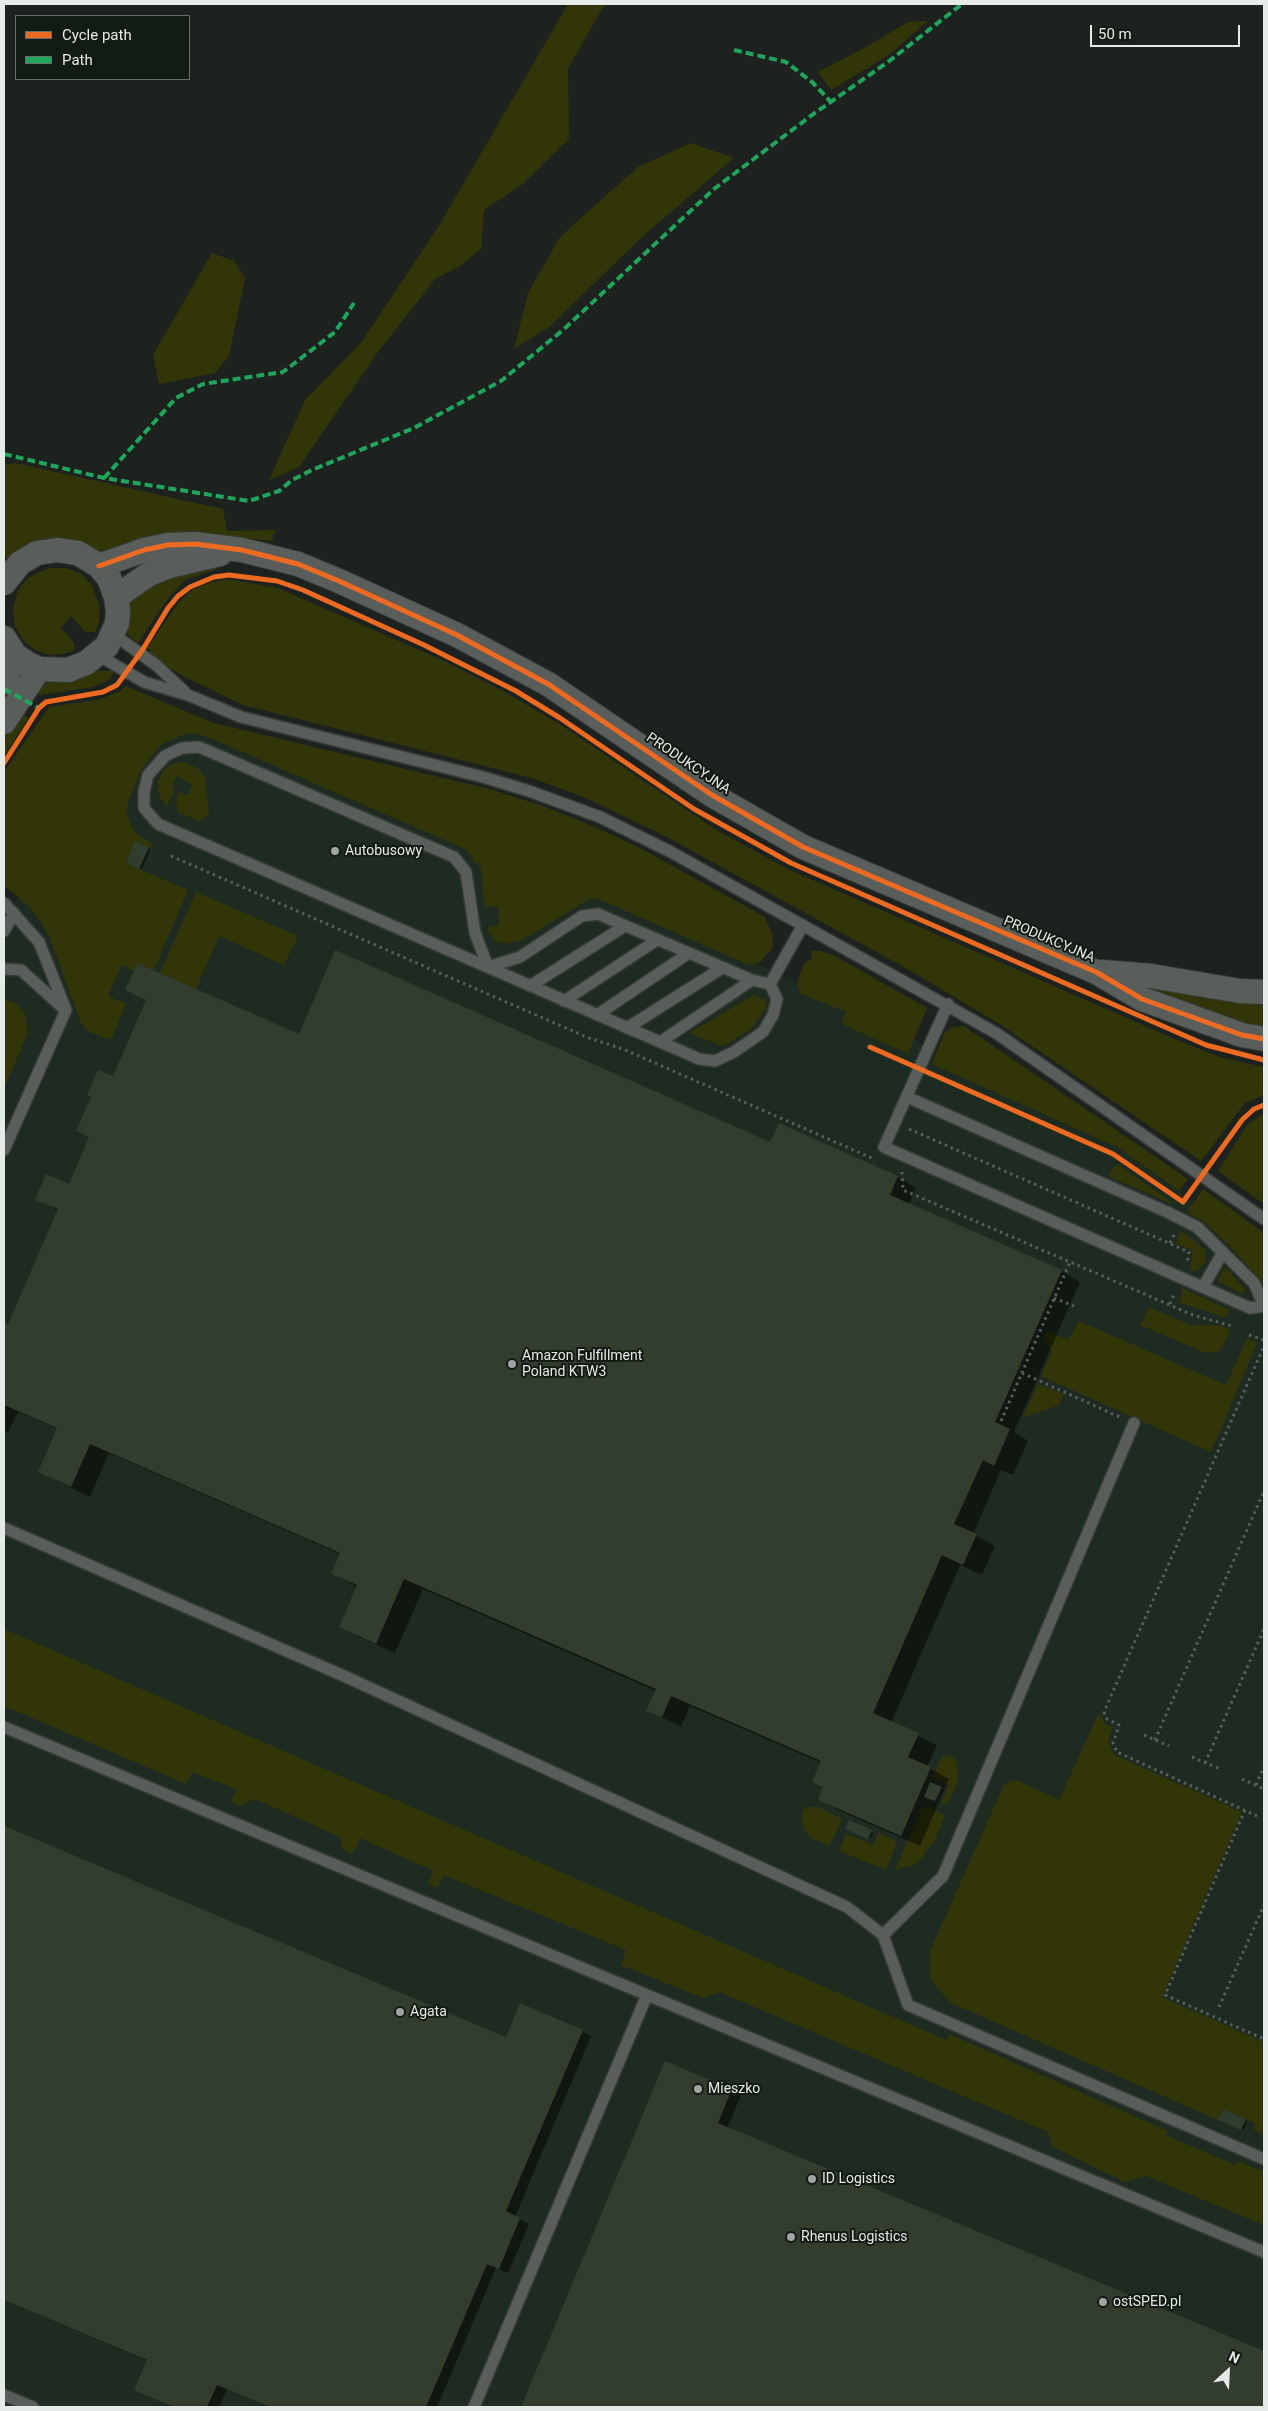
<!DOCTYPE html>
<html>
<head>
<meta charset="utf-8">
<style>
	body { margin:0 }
	#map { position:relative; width:1268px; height:2411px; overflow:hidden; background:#1d221e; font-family:Roboto,sans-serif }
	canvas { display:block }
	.frame { position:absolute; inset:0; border:5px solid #e5ebe6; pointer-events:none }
	.legend { position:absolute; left:15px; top:15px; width:175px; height:65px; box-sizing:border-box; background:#121a14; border:1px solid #666e68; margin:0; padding:6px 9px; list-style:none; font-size:15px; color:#e5ebe6 }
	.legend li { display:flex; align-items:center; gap:10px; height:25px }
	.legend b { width:25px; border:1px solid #666e68 }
	.north { position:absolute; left:1203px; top:2346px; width:50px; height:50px; -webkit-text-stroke:4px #121a14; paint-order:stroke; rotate:25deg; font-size:14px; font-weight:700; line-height:20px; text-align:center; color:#e5ebe6 }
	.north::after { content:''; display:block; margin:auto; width:18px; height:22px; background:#e5ebe6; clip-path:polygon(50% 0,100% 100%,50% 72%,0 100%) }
	.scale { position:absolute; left:1090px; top:25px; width:150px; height:22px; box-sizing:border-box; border:2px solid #e5ebe6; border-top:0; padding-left:6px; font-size:15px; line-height:18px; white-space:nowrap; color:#e5ebe6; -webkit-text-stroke:4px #121a14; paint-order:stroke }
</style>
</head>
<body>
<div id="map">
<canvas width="1268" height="2411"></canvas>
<div class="frame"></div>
<ul class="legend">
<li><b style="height:6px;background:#ed6a23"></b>Cycle path</li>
<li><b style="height:6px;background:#20a55d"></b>Path</li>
</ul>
<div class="north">N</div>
<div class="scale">50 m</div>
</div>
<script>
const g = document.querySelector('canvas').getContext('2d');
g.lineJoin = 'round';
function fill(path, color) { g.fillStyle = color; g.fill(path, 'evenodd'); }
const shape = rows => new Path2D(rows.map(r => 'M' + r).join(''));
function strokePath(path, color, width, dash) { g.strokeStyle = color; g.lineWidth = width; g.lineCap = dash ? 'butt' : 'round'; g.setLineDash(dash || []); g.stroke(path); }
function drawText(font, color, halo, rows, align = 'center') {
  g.font = font + ' Roboto,sans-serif'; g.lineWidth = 4; g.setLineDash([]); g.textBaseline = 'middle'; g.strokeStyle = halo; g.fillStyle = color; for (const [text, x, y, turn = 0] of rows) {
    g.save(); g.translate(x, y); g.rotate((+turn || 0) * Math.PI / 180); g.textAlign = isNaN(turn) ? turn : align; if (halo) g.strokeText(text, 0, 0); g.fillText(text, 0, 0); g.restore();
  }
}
fill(shape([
	[182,716,752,961,1080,1120,1194,1203,1264,1272,1264,2407,4,2407,4,914]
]), '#1e2b21');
fill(shape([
	[568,4,605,4,568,68,569,139,523,184,484,210,481,249,458,267,435,279,375,356,299,467,269,480,305,400,361,343,440,224],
	[928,21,889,55,831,90,818,72,866,47,908,22],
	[691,143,734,158,642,237,549,327,514,349,528,293,560,237,638,167],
	[212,253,234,261,245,278,229,356,215,373,159,384,153,355],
	[15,463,223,509,227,531,275,530,272,541,213,535,101,556,4,558,4,465],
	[223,564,217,569,185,580,169,597,138,643,126,633,123,622,124,609,135,592,152,579],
	[51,568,66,568,80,573,92,585,100,608,99,622,95,632,85,632,71,616,61,628,74,643,74,651,62,654,49,655,34,649,24,641,15,626,13,608,18,590,28,578,39,572],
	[228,579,278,588,442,660,505,692,564,727,718,831,790,870,1170,1037,1219,1057,1264,1067,1264,1095,1245,1103,1201,1161,1001,1025,904,967,667,837,586,798,532,778,243,705,183,676,148,655,151,650,147,648,179,602,192,590,208,583],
	[99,671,115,671,110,679,93,687,40,695,33,690,41,684],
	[125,686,214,723,493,790,543,806,595,827,638,847,765,917,773,936,772,949,759,963,749,965,601,900,591,898,517,943,515,940,509,944,496,941,488,932,488,927,499,925,498,906,485,907,480,863,475,863,470,853,463,848,208,737,195,733,182,735,162,744,142,768,128,801,127,813,132,828,138,835,153,844,151,848,135,841,126,863,188,890,154,970,137,963,134,971,122,965,108,996,126,1004,111,1040,89,1032,80,1021,49,935,32,909,4,885,4,772,49,707,98,700,121,691],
	[18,711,28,718,4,756,4,733],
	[182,762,198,768,205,778,209,815,199,821,178,812,176,800,179,792,188,795,192,784,177,776,172,787,175,789,167,807,161,799,158,791,158,781,164,770,170,765],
	[196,892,298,936,284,965,219,936,196,989,160,973],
	[811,951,821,951,835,956,927,1008,908,1054,842,1024,846,1012,800,993,797,983,804,964,812,958],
	[1140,984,1264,1002,1264,1028,1237,1023,1139,987],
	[754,995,764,1000,767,1005,765,1010,750,1030,723,1046,689,1033],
	[4,999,17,1004,25,1013,28,1032,4,1089],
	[964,1026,1188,1179,1179,1191,1117,1147,932,1064,945,1032,953,1027],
	[1264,1113,1264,1204,1218,1171,1247,1125],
	[1117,1164,1172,1202,1172,1204,1108,1176],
	[1203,1189,1264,1233,1264,1284,1228,1244,1203,1221,1187,1212],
	[1181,1230,1205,1250,1205,1262,1197,1271,1190,1271,1193,1251,1176,1243],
	[1225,1267,1245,1289,1243,1294,1217,1281],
	[1182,1288,1227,1309,1231,1312,1224,1317,1180,1303],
	[1149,1307,1191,1325,1223,1326,1230,1330,1222,1348,1217,1352,1206,1353,1140,1325],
	[1079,1321,1226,1385,1247,1338,1257,1343,1211,1452,1041,1376,1052,1351,1043,1338,1047,1331,1068,1340],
	[1038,1384,1064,1394,1059,1405,1022,1418],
	[4,1629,946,2040,949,2034,1168,2131,1166,2135,1235,2165,1238,2161,1264,2172,1264,2225,1146,2176,1125,2182,1053,2147,1048,2132,719,1992,703,1998,621,1965,626,1950,444,1875,438,1888,428,1883,434,1871,360,1838,352,1854,343,1850,340,1837,255,1799,239,1806,231,1802,236,1789,192,1772,186,1784,4,1706],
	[1099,1713,1106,1725,1113,1727,1108,1740,1114,1755,1242,1812,1162,1997,1264,2042,1264,2141,1262,2140,1263,2135,1254,2130,1255,2124,1246,2119,1223,2109,1218,2120,951,2003,934,1984,930,1974,930,1951,1004,1785,1009,1781,1017,1780,1059,1800],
	[943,1755,955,1758,959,1774,957,1783,947,1804,941,1804,949,1785,933,1777],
	[923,1806,945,1815,934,1842,917,1864,895,1870],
	[805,1807,818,1807,842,1819,829,1846,813,1839,805,1831,801,1817],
	[879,1833,897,1841,886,1870,839,1851,846,1834,873,1845]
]), '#323508');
fill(shape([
	[148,848,150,850,142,869,130,864],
	[127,990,299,1036,771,1144,779,1125,898,1177,916,1188,909,1204,1061,1271,1080,1282,1014,1432,1028,1441,1013,1475,1001,1470,973,1534,995,1546,982,1575,960,1565,891,1723,937,1745,927,1767,949,1779,920,1846,838,1810,820,1799,824,1788,822,1763,690,1706,681,1727,648,1710,656,1691,423,1589,395,1653,359,1637,340,1627,357,1587,332,1573,340,1554,109,1453,90,1497,39,1472,58,1429,18,1412,8,1433,4,1431,4,1323,9,1325,59,1211,37,1199,69,1185,147,1001],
	[850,1821,874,1833,870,1839,847,1828],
	[4,1827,506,2039,582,2031,591,2036,515,2217,529,2224,508,2273,496,2268,437,2407,269,2407,227,2389,219,2407,174,2407,136,2390,148,2361,4,2300],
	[666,2063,741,2095,727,2129,1264,2353,1264,2407,522,2407],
	[1220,2119,1245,2120,1247,2122,1244,2130]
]), '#0007');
fill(shape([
	[135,841,149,847,139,869,126,863],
	[335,950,770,1142,779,1123,898,1176,890,1195,1062,1270,995,1422,1010,1429,994,1466,983,1460,954,1524,977,1534,963,1565,942,1555,873,1713,919,1733,908,1757,931,1767,901,1836,818,1800,823,1787,812,1782,821,1761,671,1696,662,1717,646,1711,656,1689,404,1579,376,1644,339,1627,357,1585,331,1574,340,1553,90,1444,71,1487,38,1472,57,1428,4,1405,4,1322,8,1324,58,1209,35,1200,46,1174,69,1184,89,1137,76,1131,91,1097,87,1095,98,1070,113,1076,146,1000,125,990,137,963,299,1034],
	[930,1782,942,1787,935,1801,924,1797],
	[849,1820,872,1830,868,1839,845,1829],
	[4,1826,506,2037,520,2003,583,2030,506,2211,520,2218,499,2269,487,2264,426,2407,270,2407,217,2385,207,2407,174,2407,134,2390,147,2360,4,2300],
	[665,2061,732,2089,718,2123,1264,2351,1264,2407,521,2407],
	[1223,2109,1246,2119,1241,2130,1218,2120]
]), '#333d2d');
const service = shape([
	[113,634,156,665,185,692],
	[98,655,144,682,188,695,241,717,483,777,529,791,600,817,671,852,996,1033,1264,1219],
	[4,903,39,942,66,1010,4,1150],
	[4,931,14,913],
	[4,969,21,970,64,1009],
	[770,984,803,925],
	[530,986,625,926],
	[564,1001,657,940],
	[948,1004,884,1147,1250,1308,1264,1306],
	[597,1015,689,953],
	[627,1028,722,968],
	[660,1042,752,980],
	[681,1051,699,1059,715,1061,734,1052,763,1032,773,1015,777,999,770,984,752,980,598,914,582,916,520,957,488,967,475,933,466,872,454,857,199,747,182,748,165,756,148,775,144,792,144,808,158,824,681,1051],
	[907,1097,1167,1212,1197,1227,1254,1283,1264,1306],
	[1203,1287,1223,1252],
	[4,1528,344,1676,847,1907,883,1935,908,2005,1264,2159],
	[4,1727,1264,2252],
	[883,1935,943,1876,1134,1423],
	[4,2395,33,2407],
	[474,2407,647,1995]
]);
const minor = shape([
	[99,566,144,550,168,545,195,544,242,550,298,564,339,581,457,635,548,684,712,795,803,847,1096,972,1142,999,1242,1035,1264,1039],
	[4,583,20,563,37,553,57,550,78,553,99,566,109,578,116,597,118,611,117,623,107,646,86,663,68,670,39,669,28,664,15,655,4,638],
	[116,597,149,574,169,566,220,554],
	[4,682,15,655],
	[4,722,39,669],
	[1102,972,1151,976,1240,991,1264,992]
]);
strokePath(service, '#373c38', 14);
strokePath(minor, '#373c38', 26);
strokePath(shape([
	[171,856,589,1038,623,1049,874,1159],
	[909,1129,1189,1252,1187,1263],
	[902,1172,903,1190,1193,1315,1232,1326],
	[1170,1243,1175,1233],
	[1054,1298,1074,1306],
	[1170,1304,1175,1292],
	[1249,1335,1264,1340],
	[1022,1373,1122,1418],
	[1001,1421,1070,1262],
	[1144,1735,1169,1746],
	[1155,1740,1264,1491],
	[1192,1757,1220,1769],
	[1205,1763,1264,1629],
	[1242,1779,1264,1789],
	[1256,1785,1264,1766],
	[1245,1810,1165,1995,1264,2039],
	[1257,1816,1117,1752,1113,1743,1119,1725,1107,1719,1104,1712,1264,1346],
	[1219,2007,1264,1905]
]), '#5b5e5c', 3, [2.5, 4]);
strokePath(service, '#595e5a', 11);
strokePath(minor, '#595e5a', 24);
strokePath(shape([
	[734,50,786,62,812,82,831,102],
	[4,454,104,478,249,501,279,491,292,480,312,470,414,428,501,381,563,330,714,189,812,115,888,62,962,4],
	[104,478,176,398,203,384,283,372,335,332,354,303],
	[4,689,39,708]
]), '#20a55d', 4, [8, 4]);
strokePath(shape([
	[99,566,144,550,168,545,195,544,242,550,298,564,339,581,457,635,548,684,712,795,803,847,1096,972,1142,999,1242,1035,1264,1039],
	[4,763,39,708,46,702,103,692,117,685,143,649,168,608,178,596,190,587,214,577,229,575,277,581,303,590,424,645,516,691,560,718,694,809,791,863,1206,1045,1264,1060],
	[870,1047,1113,1154,1183,1202,1242,1120,1254,1109,1264,1105]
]), '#ed6a23', 5);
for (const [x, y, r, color] of [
	[335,851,5,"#9fa5a0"],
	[512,1364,5,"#9fa5a0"],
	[400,2012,5,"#9fa5a0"],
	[698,2089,5,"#9fa5a0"],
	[812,2179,5,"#9fa5a0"],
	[791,2237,5,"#9fa5a0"],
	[1103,2302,5,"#9fa5a0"]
]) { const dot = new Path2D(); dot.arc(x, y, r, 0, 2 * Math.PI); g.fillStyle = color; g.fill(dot); strokePath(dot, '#121a14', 2); }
drawText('14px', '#e5ebe6', '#121a14', [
	["PRODUKCYJNA",688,764,34],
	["PRODUKCYJNA",1049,940,23]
]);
drawText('14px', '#e5ebe6', '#121a14', [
	["Autobusowy",345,851],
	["Amazon Fulfillment",522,1356],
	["Poland KTW3",522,1372],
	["Agata",410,2012],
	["Mieszko",708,2089],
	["ID Logistics",822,2179],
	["Rhenus Logistics",801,2237],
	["ostSPED.pl",1113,2302]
], 'left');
</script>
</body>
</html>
